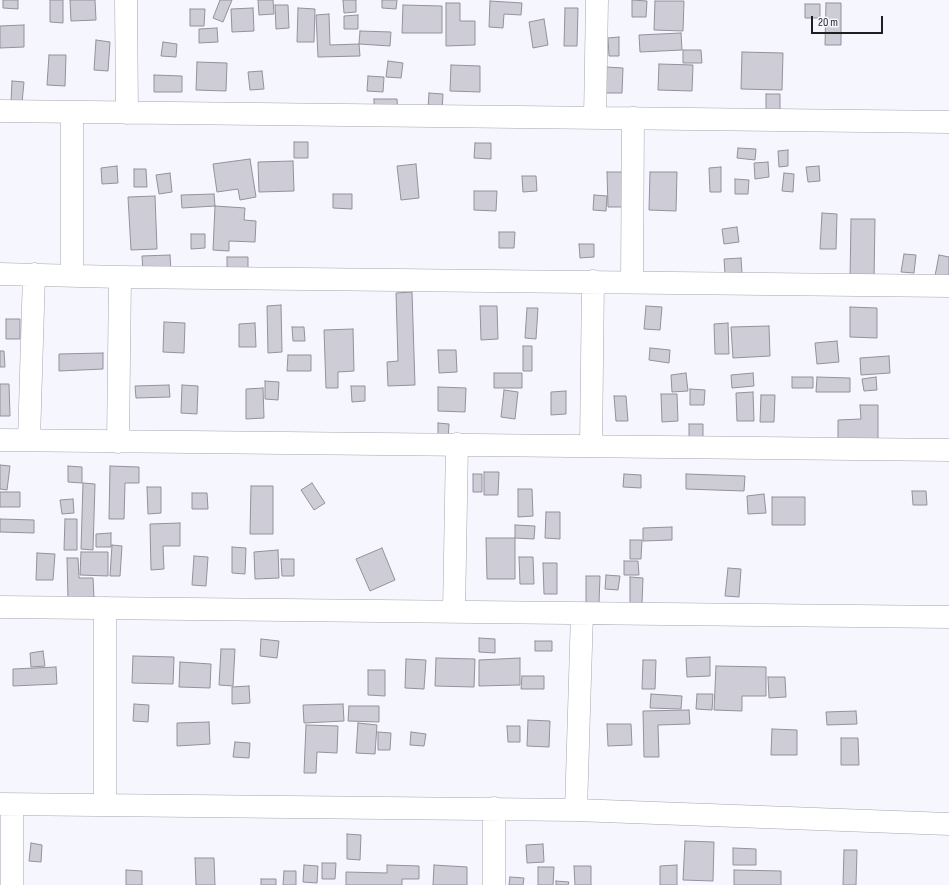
<!DOCTYPE html>
<html>
<head>
<meta charset="utf-8">
<style>
	body { margin:0 }
	#map { position:relative; width:949px; height:885px; overflow:hidden; background:#f6f6fe; font-family:"Sofia Sans Condensed",sans-serif }
	canvas { display:block }
	.scale { position:absolute; left:811px; top:16px; width:72px; height:18px; box-sizing:border-box; border:2px solid #1f1f22; border-top:0; padding-left:5px; font-size:12px; line-height:14px; white-space:nowrap; color:#1f1f22; -webkit-text-stroke:3px #f6f6fe; paint-order:stroke }
</style>
</head>
<body>
<div id="map">
<canvas width="949" height="885"></canvas>
<div class="scale">20 m</div>
</div>
<script>
const g = document.querySelector('canvas').getContext('2d');
g.lineJoin = 'round';
function fill(path, color) { g.fillStyle = color; g.fill(path, 'evenodd'); }
const shape = rows => new Path2D(rows.map(r => 'M' + r).join(''));
function strokePath(path, color, width, dash) { g.strokeStyle = color; g.lineWidth = width; g.lineCap = dash ? 'butt' : 'round'; g.setLineDash(dash || []); g.stroke(path); }
const building = shape([
	[3,0,18,0,18,9,3,8,3,0],
	[50,0,63,0,63,23,50,22,50,0],
	[70,0,95,0,96,20,71,21,70,0],
	[220,0,232,0,223,22,213,18,220,0],
	[258,0,273,0,274,14,259,15,258,0],
	[343,0,356,0,356,12,344,13,343,0],
	[382,0,397,0,396,9,382,8,382,0],
	[632,0,647,1,646,17,632,17,632,0],
	[490,1,522,3,521,15,504,14,503,28,489,27,490,1],
	[655,1,684,1,683,31,654,30,655,1],
	[446,3,460,3,460,21,475,21,475,45,446,46,446,3],
	[826,3,841,3,841,45,825,45,826,3],
	[805,4,820,4,820,18,805,18,805,4],
	[275,5,288,5,289,28,276,29,275,5],
	[403,5,442,6,442,33,402,33,403,5],
	[253,8,254,31,232,32,231,9,253,8],
	[298,8,315,9,314,42,297,42,298,8],
	[565,8,578,8,577,46,564,46,565,8],
	[190,9,205,9,204,26,190,26,190,9],
	[329,14,330,45,359,44,360,56,318,57,316,15,329,14],
	[358,15,358,29,344,29,344,16,358,15],
	[544,19,548,45,533,48,529,22,544,19],
	[24,25,24,47,0,48,0,26,24,25],
	[217,28,218,42,199,43,199,29,217,28],
	[360,31,391,32,390,46,359,44,360,31],
	[681,33,682,50,640,52,639,35,681,33],
	[619,37,619,56,609,56,608,38,619,37],
	[96,40,110,42,108,71,94,70,96,40],
	[163,42,177,44,176,57,161,56,163,42],
	[683,50,701,50,702,63,683,63,683,50],
	[742,52,783,53,782,90,741,89,742,52],
	[49,55,66,55,65,86,47,85,49,55],
	[388,61,403,63,401,78,386,77,388,61],
	[197,62,227,63,226,91,196,90,197,62],
	[659,64,693,65,692,91,658,90,659,64],
	[451,65,480,66,480,92,450,91,451,65],
	[606,67,623,68,622,93,606,93,606,67],
	[262,71,264,89,250,90,248,72,262,71],
	[154,75,182,76,182,92,154,92,154,75],
	[368,76,384,77,383,92,367,91,368,76],
	[12,81,24,82,22,103,11,102,12,81],
	[429,93,443,94,442,110,428,109,429,93],
	[766,94,780,94,780,113,766,113,766,94],
	[374,99,397,99,398,114,374,114,374,99],
	[294,142,308,142,308,158,294,158,294,142],
	[475,143,491,143,491,159,474,158,475,143],
	[738,148,756,149,755,160,737,158,738,148],
	[788,150,788,166,779,167,778,151,788,150],
	[250,159,256,197,240,200,238,189,217,192,213,164,250,159],
	[293,161,294,191,259,192,258,162,293,161],
	[768,162,769,177,755,179,754,163,768,162],
	[416,164,419,198,401,200,397,166,416,164],
	[117,166,118,183,102,184,101,168,117,166],
	[819,166,820,181,808,182,806,167,819,166],
	[721,167,721,192,710,192,709,168,721,167],
	[134,169,146,169,147,187,134,187,134,169],
	[607,172,639,172,640,207,608,207,607,172],
	[650,172,677,172,676,211,649,210,650,172],
	[170,173,172,192,159,194,156,175,170,173],
	[784,173,794,174,793,192,782,191,784,173],
	[522,176,536,176,537,191,523,192,522,176],
	[735,179,749,180,748,194,735,194,735,179],
	[474,191,497,191,496,211,474,210,474,191],
	[214,194,215,206,182,208,181,195,214,194],
	[333,194,352,194,352,209,333,208,333,194],
	[594,195,607,196,606,211,593,210,594,195],
	[155,196,157,249,131,250,128,197,155,196],
	[215,206,245,208,244,220,256,221,255,242,229,241,229,251,213,250,215,206],
	[822,213,837,214,836,249,820,249,822,213],
	[851,219,875,219,874,281,850,281,851,219],
	[737,227,739,242,724,244,722,229,737,227],
	[499,232,515,232,514,248,499,248,499,232],
	[191,234,205,234,205,248,191,249,191,234],
	[579,244,594,244,594,257,580,258,579,244],
	[904,254,916,255,914,273,901,272,904,254],
	[170,255,171,271,143,272,142,256,170,255],
	[939,255,949,257,949,278,935,276,939,255],
	[227,257,248,257,248,272,227,272,227,257],
	[741,258,742,273,725,274,724,259,741,258],
	[412,292,415,385,388,386,387,362,398,361,396,293,412,292],
	[281,305,282,352,268,353,267,306,281,305],
	[480,306,497,306,498,339,481,340,480,306],
	[646,306,662,307,660,330,644,329,646,306],
	[850,307,877,308,877,338,850,337,850,307],
	[527,308,538,308,536,339,525,338,527,308],
	[6,319,20,319,20,339,6,339,6,319],
	[164,322,185,323,184,353,163,352,164,322],
	[255,323,256,347,239,347,239,324,255,323],
	[728,323,729,354,715,354,714,324,728,323],
	[769,326,770,356,733,358,731,327,769,326],
	[292,327,304,327,305,341,293,341,292,327],
	[353,329,354,371,338,372,338,388,326,388,324,330,353,329],
	[837,341,839,362,817,364,815,343,837,341],
	[523,346,532,346,532,371,523,371,523,346],
	[650,348,670,350,669,363,649,360,650,348],
	[438,350,456,350,457,372,439,373,438,350],
	[0,351,4,351,5,367,0,367,0,351],
	[103,353,103,369,59,371,59,354,103,353],
	[288,355,311,355,311,371,287,371,288,355],
	[889,356,890,373,861,375,860,358,889,356],
	[494,373,522,373,522,388,494,388,494,373],
	[686,373,688,391,672,392,671,375,686,373],
	[753,373,754,386,732,388,731,375,753,373],
	[792,377,813,377,813,388,792,388,792,377],
	[817,377,850,378,850,392,816,392,817,377],
	[876,377,877,390,864,391,862,379,876,377],
	[265,381,279,382,278,400,265,399,265,381],
	[0,384,9,384,10,416,0,416,0,384],
	[169,385,170,397,136,398,135,386,169,385],
	[182,385,198,386,197,414,181,413,182,385],
	[351,386,365,386,365,401,352,402,351,386],
	[438,387,466,388,465,412,438,411,438,387],
	[263,388,264,418,246,419,246,389,263,388],
	[690,389,705,390,704,405,690,405,690,389],
	[504,390,518,392,515,419,501,417,504,390],
	[566,391,566,414,551,415,551,392,566,391],
	[753,392,754,421,737,421,736,393,753,392],
	[661,394,677,394,678,421,662,422,661,394],
	[761,395,775,395,774,422,760,422,761,395],
	[614,396,626,396,628,421,616,421,614,396],
	[860,405,878,405,878,446,838,446,838,420,861,419,860,405],
	[438,423,449,424,448,441,438,440,438,423],
	[689,424,703,424,703,440,689,440,689,424],
	[0,465,10,466,7,490,0,489,0,465],
	[68,466,82,467,82,483,68,482,68,466],
	[110,466,139,467,139,483,125,483,124,519,109,519,110,466],
	[484,472,499,472,498,495,484,495,484,472],
	[473,474,482,474,482,492,473,492,473,474],
	[624,474,641,475,641,488,623,487,624,474],
	[686,474,745,476,744,491,686,489,686,474],
	[83,483,95,484,93,550,81,549,83,483],
	[312,483,325,503,314,510,301,490,312,483],
	[251,486,273,486,273,534,250,534,251,486],
	[147,487,161,487,161,513,148,514,147,487],
	[518,489,532,489,533,516,518,517,518,489],
	[912,491,926,491,927,505,913,505,912,491],
	[0,492,20,492,20,507,0,507,0,492],
	[192,493,207,493,208,509,192,509,192,493],
	[764,494,766,513,748,514,747,496,764,494],
	[772,497,805,497,805,525,772,525,772,497],
	[73,499,74,513,62,514,60,500,73,499],
	[546,512,560,512,560,539,545,538,546,512],
	[0,519,34,520,34,533,0,532,0,519],
	[65,519,77,519,77,550,64,550,65,519],
	[180,523,180,546,163,546,164,569,151,570,150,524,180,523],
	[515,525,535,526,534,539,515,538,515,525],
	[672,527,672,540,643,541,643,528,672,527],
	[111,533,111,547,96,547,96,534,111,533],
	[486,538,515,538,515,579,487,579,486,538],
	[630,540,642,540,641,559,630,559,630,540],
	[112,545,122,546,120,576,110,576,112,545],
	[232,547,246,548,245,574,232,573,232,547],
	[382,548,395,580,370,591,356,559,382,548],
	[278,550,279,578,255,579,254,552,278,550],
	[81,552,108,552,108,576,80,575,81,552],
	[37,553,55,554,53,580,36,580,37,553],
	[194,556,208,557,206,586,192,585,194,556],
	[519,557,533,557,534,584,520,584,519,557],
	[67,558,78,558,79,578,93,578,94,598,68,599,67,558],
	[281,559,294,559,294,576,282,576,281,559],
	[624,561,638,561,639,575,624,575,624,561],
	[543,563,557,563,557,594,544,594,543,563],
	[728,568,741,569,739,597,725,596,728,568],
	[606,575,620,576,618,590,605,589,606,575],
	[586,576,600,576,599,603,586,603,586,576],
	[630,577,643,578,642,603,630,603,630,577],
	[479,638,495,639,495,653,479,652,479,638],
	[261,639,279,641,277,658,260,656,261,639],
	[535,641,552,641,552,651,535,651,535,641],
	[221,649,235,649,233,686,219,685,221,649],
	[43,651,45,666,31,667,30,653,43,651],
	[133,656,174,657,173,684,132,683,133,656],
	[710,657,710,676,687,677,686,658,710,657],
	[436,658,475,659,474,687,435,686,436,658],
	[520,658,520,685,479,686,479,660,520,658],
	[406,659,426,660,424,689,405,688,406,659],
	[643,660,656,660,655,689,642,689,643,660],
	[180,662,211,664,210,688,179,687,180,662],
	[716,666,766,667,766,696,742,696,742,711,714,710,716,666],
	[56,667,57,684,13,686,13,669,56,667],
	[368,670,385,670,385,696,368,695,368,670],
	[522,676,544,676,544,689,521,689,522,676],
	[768,677,785,677,786,697,769,698,768,677],
	[249,686,250,703,232,704,232,687,249,686],
	[651,694,682,696,681,709,650,708,651,694],
	[697,694,713,694,712,710,696,709,697,694],
	[134,704,149,705,148,722,133,721,134,704],
	[343,704,344,721,304,723,303,705,343,704],
	[349,706,379,706,379,722,348,721,349,706],
	[689,710,690,724,658,725,659,757,644,757,643,711,689,710],
	[856,711,857,724,827,725,826,712,856,711],
	[528,720,550,721,549,747,527,746,528,720],
	[209,722,210,744,177,746,177,723,209,722],
	[358,723,377,725,375,754,356,753,358,723],
	[607,724,631,724,632,745,608,746,607,724],
	[306,725,338,726,337,753,317,752,316,773,304,773,306,725],
	[507,726,520,726,520,742,508,742,507,726],
	[772,729,797,730,797,755,771,755,772,729],
	[378,732,391,733,390,750,378,750,378,732],
	[411,732,426,734,424,746,410,745,411,732],
	[841,738,858,738,859,765,841,765,841,738],
	[235,742,250,743,249,758,233,757,235,742],
	[347,834,361,835,360,860,347,859,347,834],
	[685,841,714,842,713,881,683,880,685,841],
	[31,843,42,845,41,862,29,861,31,843],
	[543,844,544,862,527,863,526,845,543,844],
	[733,848,756,849,756,865,733,865,733,848],
	[844,850,857,850,856,885,843,885,844,850],
	[195,858,214,858,215,885,196,885,195,858],
	[322,863,336,863,335,879,322,879,322,863],
	[304,865,318,866,317,883,303,882,304,865],
	[387,865,419,866,419,879,402,879,402,885,346,885,346,872,387,873,387,865],
	[434,865,467,867,467,885,433,885,434,865],
	[677,865,677,885,660,885,660,866,677,865],
	[574,866,591,866,591,885,575,885,574,866],
	[538,867,554,867,553,885,538,885,538,867],
	[126,870,142,871,142,885,126,885,126,870],
	[734,870,781,871,781,885,734,885,734,870],
	[284,871,296,871,296,885,283,885,284,871],
	[510,877,524,878,523,885,509,885,510,877],
	[261,879,276,879,276,885,261,885,261,879],
	[556,881,569,882,568,885,556,885,556,881]
]);
fill(building, '#cecdd7');
strokePath(building, '#93929c', 1);
const street = shape([
	[126,0,127,113],
	[0,111,949,122],
	[72,112,72,275],
	[595,118,597,0],
	[0,274,120,277,949,286],
	[632,282,633,118],
	[0,440,949,450],
	[29,440,34,274],
	[118,442,120,277],
	[591,446,593,281],
	[0,607,949,617],
	[105,608,105,805],
	[454,612,457,444],
	[0,804,576,810,949,824],
	[12,805,12,885],
	[494,808,494,885],
	[576,810,582,613]
]);
strokePath(street, '#a6a5af', 23);
strokePath(street, '#fff', 22);
</script>
</body>
</html>
